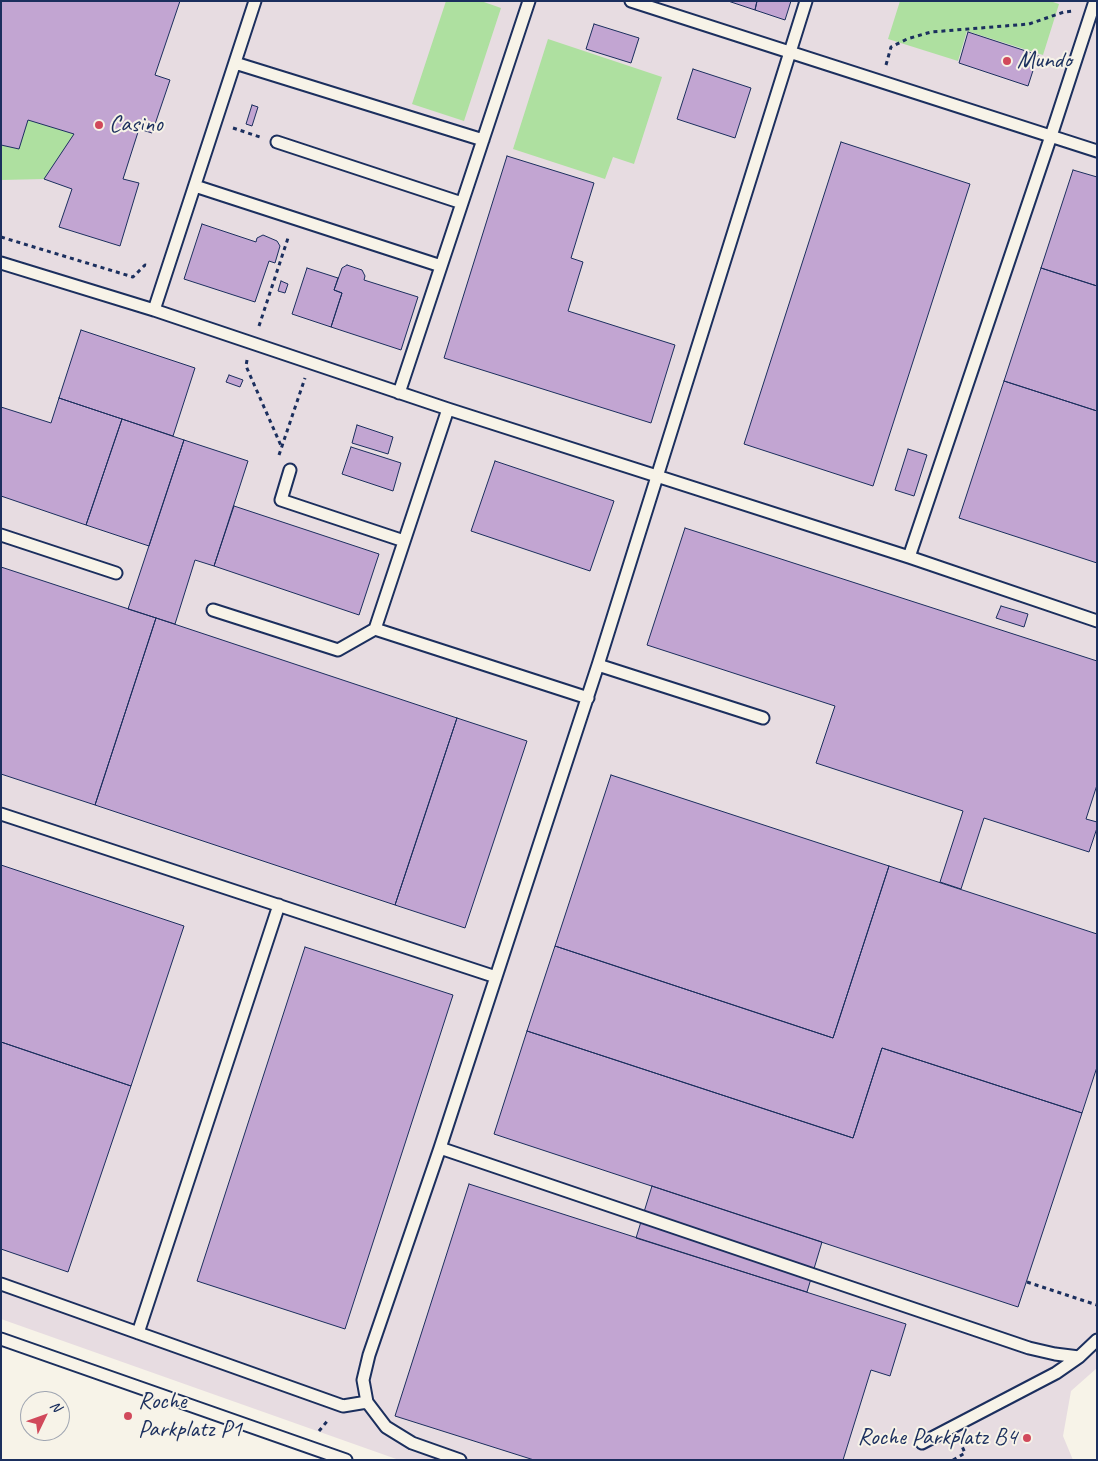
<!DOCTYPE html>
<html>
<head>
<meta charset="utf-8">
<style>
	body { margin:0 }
	#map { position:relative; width:1098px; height:1461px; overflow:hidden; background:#f7f3e8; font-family:Caveat,sans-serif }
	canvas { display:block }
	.frame { position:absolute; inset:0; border:2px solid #1b2f5e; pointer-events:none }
	.north { position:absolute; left:20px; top:1391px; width:50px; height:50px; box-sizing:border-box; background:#f7f3e8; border:1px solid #9fa5b1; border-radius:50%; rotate:48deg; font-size:14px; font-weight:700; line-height:20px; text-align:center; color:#1b2f5e }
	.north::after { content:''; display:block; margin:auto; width:18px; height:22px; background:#d1495b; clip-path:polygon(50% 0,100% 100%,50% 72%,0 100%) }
</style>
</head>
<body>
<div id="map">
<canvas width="1098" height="1461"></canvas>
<div class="frame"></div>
<div class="north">N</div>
</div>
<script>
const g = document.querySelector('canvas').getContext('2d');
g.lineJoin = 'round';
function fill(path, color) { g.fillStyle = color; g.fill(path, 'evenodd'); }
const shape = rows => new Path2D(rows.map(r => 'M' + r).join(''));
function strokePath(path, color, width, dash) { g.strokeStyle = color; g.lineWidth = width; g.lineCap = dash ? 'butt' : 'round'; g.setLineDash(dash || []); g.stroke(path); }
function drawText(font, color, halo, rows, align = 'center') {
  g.font = font + ' Caveat,sans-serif'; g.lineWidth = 4; g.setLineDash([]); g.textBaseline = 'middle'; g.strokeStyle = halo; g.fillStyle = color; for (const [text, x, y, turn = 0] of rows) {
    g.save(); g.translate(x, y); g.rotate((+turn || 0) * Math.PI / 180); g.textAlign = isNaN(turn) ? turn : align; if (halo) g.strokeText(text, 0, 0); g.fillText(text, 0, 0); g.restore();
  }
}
fill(shape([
	[1,1,1097,1,1097,1368,1071,1391,1063,1436,1073,1460,399,1460,1,1319]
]), '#e7dce1');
fill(shape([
	[446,1,481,1,501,8,464,121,412,104],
	[900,1,1050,1,1059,4,1043,55,967,31,958,61,888,39],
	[548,39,662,77,634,164,613,157,605,179,513,149],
	[28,120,74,134,44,179,1,180,1,145,19,149]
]), '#aee0a0');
const building = shape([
	[1,1,180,1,155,75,170,80,152,133,139,129,123,179,139,183,120,246,59,227,72,189,44,179,74,134,28,120,19,149,1,145,1,1],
	[728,1,757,1,755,10,728,1],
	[757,1,791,1,785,20,755,10,757,1],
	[594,24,639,38,631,63,586,49,594,24],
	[968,32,1038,55,1028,86,959,63,968,32],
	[693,69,751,88,735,138,677,119,693,69],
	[252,105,258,107,252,126,246,124,252,105],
	[841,142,970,184,873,486,744,444,841,142],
	[507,156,594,183,571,258,583,262,568,311,675,345,651,423,444,358,507,156],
	[1073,170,1097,177,1097,286,1041,268,1073,170],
	[202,224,256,242,257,238,263,235,277,241,280,246,275,263,269,261,255,302,184,279,202,224],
	[347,265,362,270,365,276,364,280,418,297,401,350,331,327,342,293,334,290,342,268,347,265],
	[307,268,338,278,334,290,342,293,331,327,292,314,307,268],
	[1041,268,1097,286,1097,411,1004,381,1041,268],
	[281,281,288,284,285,293,278,291,281,281],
	[81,330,195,368,173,436,59,398,81,330],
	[229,375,243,380,240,387,226,382,229,375],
	[1004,381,1097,411,1097,563,959,518,1004,381],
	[59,398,122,419,86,525,1,496,1,407,51,423,59,398],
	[122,419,184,440,149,546,86,525,122,419],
	[357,425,393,437,388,454,352,443,357,425],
	[184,440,248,461,214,566,195,560,175,624,128,609,184,440],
	[351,447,401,463,393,491,342,474,351,447],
	[908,449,927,455,914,496,895,490,908,449],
	[495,461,614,501,590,571,471,531,495,461],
	[234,506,379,554,359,615,214,566,234,506],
	[685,528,1097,661,1097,785,1086,819,1097,822,1097,828,1089,852,984,818,961,889,940,882,963,811,816,763,835,706,647,645,685,528],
	[1,567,156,618,95,805,1,774,1,567],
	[1001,606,1028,614,1024,627,996,618,1001,606],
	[156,618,457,718,395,905,95,805,156,618],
	[457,718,527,741,465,928,395,905,457,718],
	[611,775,889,866,833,1038,555,946,611,775],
	[1,865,184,926,131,1086,1,1042,1,865],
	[889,866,1097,934,1097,1067,1082,1113,882,1048,853,1138,527,1031,555,946,833,1038,889,866],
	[305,947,453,995,345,1329,197,1281,305,947],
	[527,1031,853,1138,882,1048,1082,1113,1018,1307,494,1134,527,1031],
	[1,1042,131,1086,68,1272,1,1249,1,1042],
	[469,1184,906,1324,890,1376,871,1370,843,1460,534,1460,395,1416,469,1184],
	[652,1186,822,1242,807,1292,636,1238,652,1186]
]);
fill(building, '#c2a5d2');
strokePath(building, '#1b2f5e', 1);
const lane = shape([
	[631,1,1097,151],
	[235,63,483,140],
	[277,142,462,203],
	[195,186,441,266],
	[1,263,154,310,448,409,909,557,1097,621],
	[154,310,255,1],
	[399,393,529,1],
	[290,470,281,500,404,541],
	[1,535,116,573],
	[909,557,1051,136,1095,1],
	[213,610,338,650,375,629,588,698],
	[375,629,448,409],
	[598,665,763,718],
	[1,814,496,977],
	[440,1148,1029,1348,1055,1354,1079,1357],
	[1,1284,343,1406,367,1402],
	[138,1333,279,905],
	[1,1339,346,1460],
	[922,1443,1056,1373,1079,1357,1097,1340],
	[460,1460,412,1443,386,1427,367,1402,363,1380,369,1355,440,1148,598,665,806,1]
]);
strokePath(lane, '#1b2f5e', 15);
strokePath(shape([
	[886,65,891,47,907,39,931,32,1029,24,1064,12,1074,11],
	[233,128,260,137],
	[1,237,133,277,145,265,150,266],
	[259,326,289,235],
	[247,360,246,366,282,448],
	[279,455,305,378],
	[1027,1282,1097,1305],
	[319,1431,329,1419],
	[953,1460,965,1453,961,1444]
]), '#1b2f5e', 3, [4, 4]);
strokePath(lane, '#f7f3e8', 11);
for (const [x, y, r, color] of [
	[1007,61,5,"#d1495b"],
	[99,125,5,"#d1495b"],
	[128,1416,5,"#d1495b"],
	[1027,1438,5,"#d1495b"]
]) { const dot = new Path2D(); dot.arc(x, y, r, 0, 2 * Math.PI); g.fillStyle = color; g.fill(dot); strokePath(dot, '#f7f3e8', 2); }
drawText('24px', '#1b2f5e', '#f7f3e8', [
	["Mundo",1017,61],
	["Casino",109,125],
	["Roche",138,1402],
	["Parkplatz P1",138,1430],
	["Roche Parkplatz B4",1017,1438,"right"]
], 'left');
</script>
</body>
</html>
